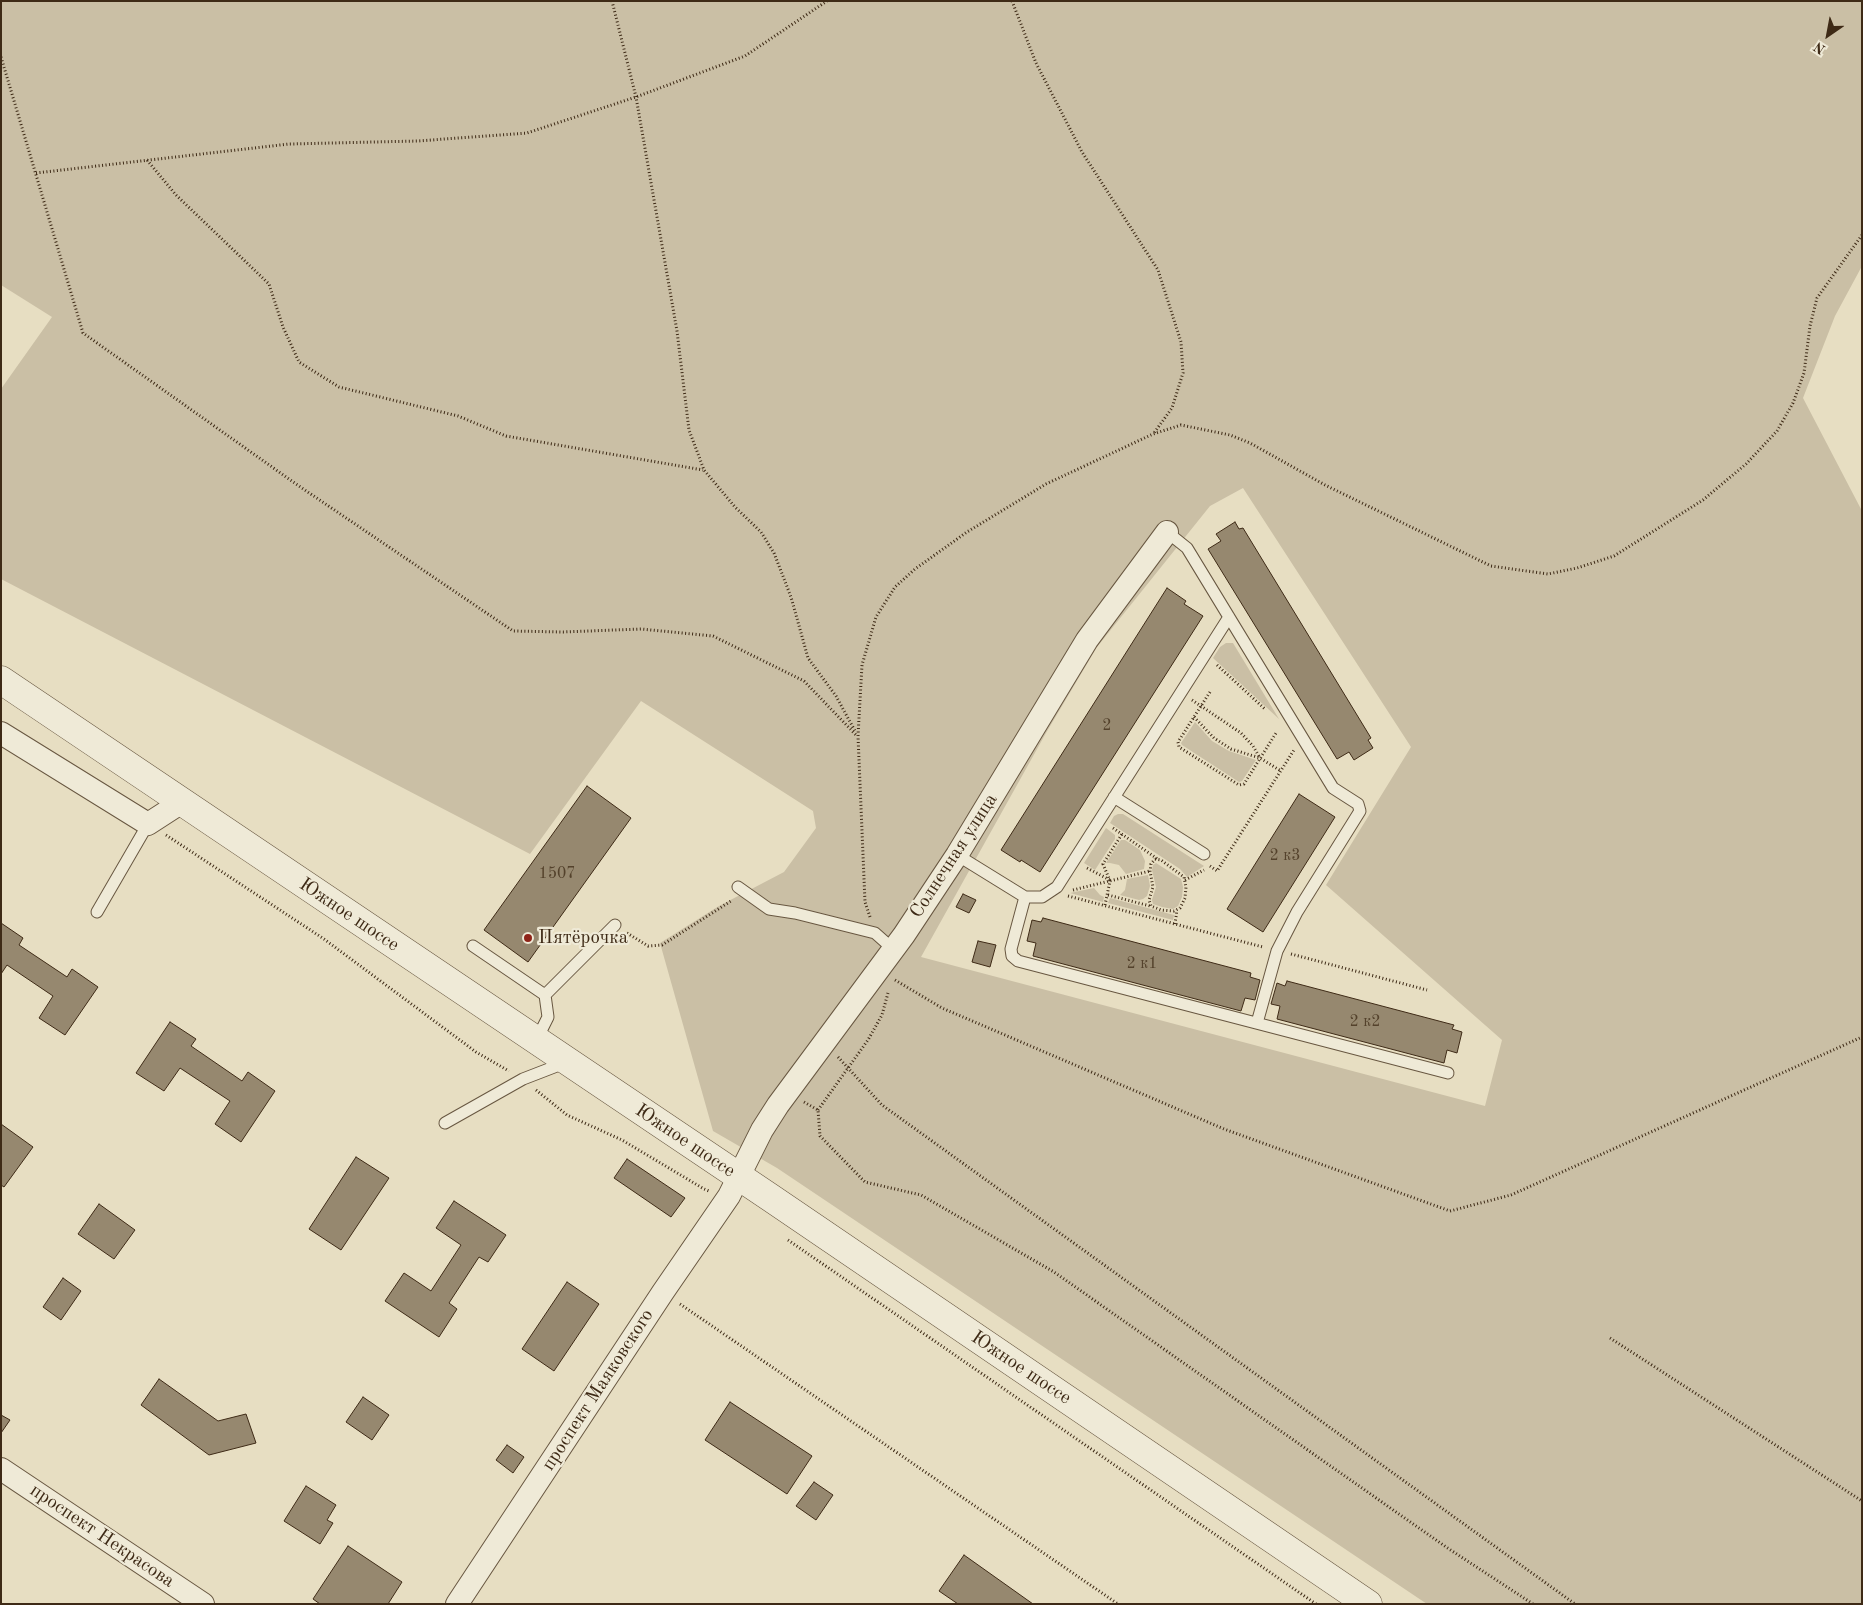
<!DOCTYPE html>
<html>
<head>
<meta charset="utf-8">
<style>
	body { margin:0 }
	#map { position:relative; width:1863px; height:1605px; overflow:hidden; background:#e7dec2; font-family:"Old Standard TT",serif }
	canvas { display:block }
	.frame { position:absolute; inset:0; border:2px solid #3e2a16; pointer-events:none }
	.north { position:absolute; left:1803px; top:10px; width:50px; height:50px; -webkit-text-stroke:4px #efead7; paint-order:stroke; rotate:213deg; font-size:14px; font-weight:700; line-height:20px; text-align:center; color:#3e2a16 }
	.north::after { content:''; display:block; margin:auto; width:18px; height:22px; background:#3e2a16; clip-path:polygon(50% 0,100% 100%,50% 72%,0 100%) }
</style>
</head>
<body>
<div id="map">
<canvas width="1863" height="1605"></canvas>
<div class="frame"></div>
<div class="north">N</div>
</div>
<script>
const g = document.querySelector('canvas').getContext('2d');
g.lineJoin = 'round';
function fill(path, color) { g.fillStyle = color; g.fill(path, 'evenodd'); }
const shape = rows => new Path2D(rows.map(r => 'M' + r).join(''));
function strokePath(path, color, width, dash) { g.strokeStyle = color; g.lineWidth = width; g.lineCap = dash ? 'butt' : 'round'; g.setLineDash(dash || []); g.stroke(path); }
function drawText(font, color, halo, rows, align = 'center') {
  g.font = font + ' "Old Standard TT",serif'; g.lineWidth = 4.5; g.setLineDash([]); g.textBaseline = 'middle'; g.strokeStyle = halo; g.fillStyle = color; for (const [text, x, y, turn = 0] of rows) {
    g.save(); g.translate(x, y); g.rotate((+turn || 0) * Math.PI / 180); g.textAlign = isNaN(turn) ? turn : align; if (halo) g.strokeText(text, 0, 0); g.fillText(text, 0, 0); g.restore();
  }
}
fill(shape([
	[1,1,1862,1,1862,266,1835,316,1803,398,1862,511,1862,1604,1427,1604,777,1168,713,1131,660,943,719,906,784,872,816,828,813,811,641,701,530,854,1,579,1,389,52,317,1,285],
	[1243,488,1411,747,1326,885,1502,1040,1485,1106,921,957,1046,733,1097,647,1210,506],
	[1226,643,1233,643,1279,719,1213,658,1220,647],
	[1195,722,1212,741,1229,751,1256,760,1242,781,1239,782,1182,745,1181,743],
	[1118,814,1123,814,1204,866,1187,877,1180,869,1110,823,1114,816],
	[1106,828,1115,835,1115,839,1095,870,1084,863],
	[1121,840,1125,840,1140,850,1145,861,1144,869,1126,874,1119,865,1110,863,1106,863],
	[1156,863,1181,879,1183,887,1182,897,1178,906,1173,909,1162,907,1153,904,1152,900,1156,887,1152,870,1153,865],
	[1148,875,1150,886,1147,896,1143,899,1139,900,1120,895,1125,890,1127,879],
	[1094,888,1100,895,1104,897,1103,902,1070,893],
	[1110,898,1174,915,1173,920,1108,903]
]), '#cabfa5');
const building = shape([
	[1235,522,1239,529,1243,528,1371,738,1368,740,1373,748,1354,760,1349,752,1337,759,1208,549,1221,541,1216,534,1235,522],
	[1167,588,1186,601,1184,604,1203,616,1040,872,1021,860,1020,862,1001,850,1167,588],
	[587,786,631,818,528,962,484,930,587,786],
	[1299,794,1335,817,1263,932,1227,909,1299,794],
	[963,894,976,900,969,913,956,907,963,894],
	[1043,918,1251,973,1250,977,1260,980,1255,1000,1245,998,1241,1011,1033,956,1036,943,1027,941,1032,920,1041,922,1043,918],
	[1,923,23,938,19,945,67,977,72,969,98,987,65,1035,39,1018,53,996,7,965,1,974,1,923],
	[978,941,996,945,990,967,972,962,978,941],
	[1287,981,1454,1025,1452,1029,1462,1032,1457,1053,1447,1050,1444,1063,1277,1019,1280,1006,1271,1004,1277,983,1285,986,1287,981],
	[170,1022,196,1039,191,1046,242,1081,248,1072,275,1091,241,1142,215,1124,230,1101,180,1068,164,1091,136,1073,170,1022],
	[1,1124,33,1147,4,1187,1,1185,1,1124],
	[356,1157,389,1178,341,1250,309,1229,356,1157],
	[627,1159,685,1198,671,1217,614,1178,627,1159],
	[454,1201,506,1235,488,1262,479,1257,449,1303,457,1309,439,1337,385,1301,404,1273,431,1291,461,1245,436,1228,454,1201],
	[99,1204,135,1230,114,1259,78,1234,99,1204],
	[63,1278,81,1291,61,1320,43,1307,63,1278],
	[567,1282,599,1304,554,1371,522,1349,567,1282],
	[159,1379,218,1421,246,1414,256,1443,209,1455,141,1405,159,1379],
	[363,1397,389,1415,372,1440,346,1422,363,1397],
	[730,1402,812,1456,787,1494,705,1440,730,1402],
	[1,1415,10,1420,1,1433,1,1415],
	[507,1445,524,1457,513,1473,496,1460,507,1445],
	[814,1482,833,1495,816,1520,796,1506,814,1482],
	[306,1486,336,1505,327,1520,333,1523,320,1544,284,1521,306,1486],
	[348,1546,402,1582,388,1604,320,1604,313,1599,348,1546],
	[964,1555,1033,1604,958,1604,939,1591,964,1555]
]);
fill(building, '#96886f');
strokePath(building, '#3e2a16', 1);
const service = shape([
	[1167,532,1187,548,1333,788,1358,804,1360,811,1297,912,1277,951,1257,1023],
	[1114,797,1204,854],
	[957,855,1025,897,1042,897,1057,887,1229,617],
	[738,887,769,909,795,913,875,933,893,949],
	[1025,897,1011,949,1012,956,1018,961,1448,1073],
	[97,912,148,824],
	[473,946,545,995,548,1017,536,1041],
	[545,995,615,925],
	[445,1123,523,1079,567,1062]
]);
const minor = shape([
	[1,733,148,824,182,802],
	[1,1469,203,1604],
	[457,1604,663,1292,729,1196,762,1130,778,1105,904,935,957,855,1087,640,1167,532]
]);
const tertiary = shape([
	[1,680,771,1198,1368,1604]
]);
strokePath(service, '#685741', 13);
strokePath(minor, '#685741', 24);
strokePath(tertiary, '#685741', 29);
strokePath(shape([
	[612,1,636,97,677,331,689,430,704,470,735,507,761,532,774,553,791,597,808,658,836,696,855,731],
	[1012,1,1036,63,1082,152,1158,270,1181,342,1183,373,1172,408,1154,433],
	[1,57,83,333,296,484,513,631,563,632,641,629,713,636,804,681,857,736],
	[147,160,176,195,269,284,283,327,299,362,339,387,458,416,506,436,703,470],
	[36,173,289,144,418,141,527,133,636,97,745,56,827,1],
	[1217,665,1266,710],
	[1210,692,1178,742,1179,747,1239,785,1244,784,1276,733],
	[1192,700,1241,733,1253,746,1260,758],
	[1194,717,1214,738,1231,749,1260,758,1281,771],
	[1113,828,1159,860],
	[166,835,324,939,476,1052,509,1071],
	[1155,859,1161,860,1184,877,1186,887,1185,898,1180,908,1174,911,1161,910,1151,906,1149,900,1153,887,1150,871,1151,864,1155,859],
	[1210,866,1217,871,1294,750],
	[1087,868,1110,880],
	[1185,880,1204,870],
	[1073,890,1150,871],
	[1108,895,1150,906],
	[1068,896,1263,947],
	[1105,905,1110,881,1103,864,1122,834],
	[870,917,865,902,858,736,862,665,876,617,895,587,915,569,967,532,1046,484,1153,434,1181,425,1230,435,1250,443,1325,485,1491,566,1548,574,1577,568,1614,556,1703,500,1746,464,1777,431,1793,403,1804,373,1810,326,1817,298,1862,235],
	[1175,924,1177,910],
	[627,933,648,946,662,945,731,901],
	[1291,954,1427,990],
	[895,980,942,1008,1224,1129,1450,1211,1511,1195,1862,1037],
	[838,1057,882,1105,1575,1604],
	[536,1090,567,1115,622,1140,704,1189,709,1191],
	[804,1102,818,1110,820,1136,865,1182,921,1195,1054,1272,1446,1547,1533,1604],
	[818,1110,868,1040,882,1015,888,993],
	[788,1240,1316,1604],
	[680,1304,1118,1604],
	[1610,1338,1862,1501]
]), '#3e2a16', 3, [1, 2.5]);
strokePath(service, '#efead7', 11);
strokePath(minor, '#efead7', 22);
strokePath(tertiary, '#efead7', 28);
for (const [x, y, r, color] of [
	[528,938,5,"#8f2418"]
]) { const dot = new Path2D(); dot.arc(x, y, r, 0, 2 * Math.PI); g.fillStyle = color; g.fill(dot); strokePath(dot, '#efead7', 2); }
drawText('16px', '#54422c', null, [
	["2",1107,726],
	["2 к3",1285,856],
	["1507",557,874],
	["2 к1",1142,964],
	["2 к2",1365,1022]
]);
drawText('19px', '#3e2a16', '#efead7', [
	["Солнечная улица",954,856,-57],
	["Южное шоссе",349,915,34],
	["Южное шоссе",685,1141,34],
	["Южное шоссе",1021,1368,34],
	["проспект Маяковского",598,1390,-57],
	["проспект Некрасова",102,1536,34]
]);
drawText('19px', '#3e2a16', '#efead7', [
	["Пятёрочка",538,938]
], 'left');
</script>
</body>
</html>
